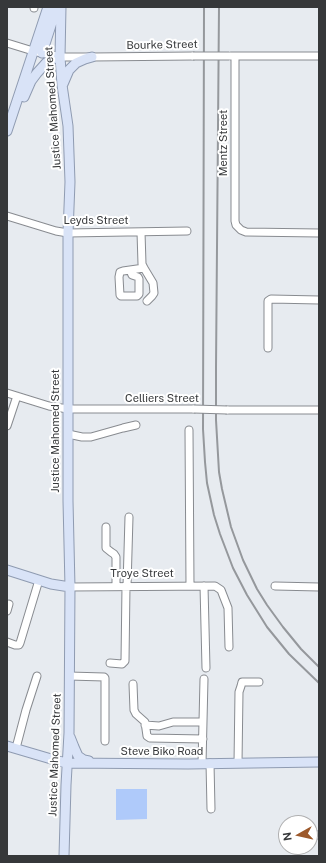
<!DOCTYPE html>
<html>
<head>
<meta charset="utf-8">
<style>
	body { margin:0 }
	#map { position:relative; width:326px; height:863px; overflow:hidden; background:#e7ebf0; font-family:"Public Sans",sans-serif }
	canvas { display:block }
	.frame { position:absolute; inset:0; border:8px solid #36383a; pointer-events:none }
	.north { position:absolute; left:278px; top:815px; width:40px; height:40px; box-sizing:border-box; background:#fff; border:1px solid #afafb0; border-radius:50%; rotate:262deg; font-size:11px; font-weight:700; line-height:16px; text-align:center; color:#36383a }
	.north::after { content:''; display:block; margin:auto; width:14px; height:18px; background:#9d592b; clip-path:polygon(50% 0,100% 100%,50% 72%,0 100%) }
</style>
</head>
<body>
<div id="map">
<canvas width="326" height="863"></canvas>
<div class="frame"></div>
<div class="north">N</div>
</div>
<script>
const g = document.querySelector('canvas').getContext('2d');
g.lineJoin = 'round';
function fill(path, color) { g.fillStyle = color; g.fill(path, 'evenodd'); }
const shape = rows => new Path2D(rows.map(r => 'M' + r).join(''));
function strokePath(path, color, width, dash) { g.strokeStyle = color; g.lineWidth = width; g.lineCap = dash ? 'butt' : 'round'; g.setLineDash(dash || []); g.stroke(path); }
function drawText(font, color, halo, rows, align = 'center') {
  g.font = font + ' "Public Sans",sans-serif'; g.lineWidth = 4; g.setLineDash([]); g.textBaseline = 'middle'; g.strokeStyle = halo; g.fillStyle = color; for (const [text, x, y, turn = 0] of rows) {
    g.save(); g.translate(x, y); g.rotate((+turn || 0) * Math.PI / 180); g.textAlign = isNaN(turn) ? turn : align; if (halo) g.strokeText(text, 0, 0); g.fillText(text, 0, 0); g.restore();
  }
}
fill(shape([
	[116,789,147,789,147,819,116,820]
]), '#afcafa');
const minor = shape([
	[34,8,34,7],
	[7,43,33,51,60,57,92,57,193,56],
	[231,56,319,56],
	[235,56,235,221,236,225,241,230,246,232,319,233],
	[7,216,56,231,68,233,187,231],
	[141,232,142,264,144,268,153,283,154,293,152,296,147,301],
	[130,270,132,275,138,277,139,279,139,294,137,296,121,296,120,295,119,277,120,272,123,271,144,268],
	[268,348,268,301,271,299,319,300],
	[7,393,49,406,68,409,194,409],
	[227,410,319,410],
	[7,426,17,396],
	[189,430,190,586],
	[68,434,82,437,91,437,123,428,136,425],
	[106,527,106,548,111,552,114,554,116,557,116,586],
	[127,586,129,517],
	[204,586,206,668],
	[275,586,319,587],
	[70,587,215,586,221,590,228,608,229,647],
	[7,611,9,604],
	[7,642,15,645,19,645,20,643,39,580],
	[110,663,122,664,125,661,126,586],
	[69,676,104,677,105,678,105,741],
	[133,684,134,710,136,714,145,722,147,736,150,738,203,739],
	[145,725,159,726,173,722,203,722],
	[16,748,26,710,37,676],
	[210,763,211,809],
	[238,763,239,692,241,686,242,682,259,682],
	[202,764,204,679],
	[310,835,319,835]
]);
const major = shape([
	[61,7,60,57,62,85,68,126,70,182,68,233,68,501,70,587,69,733,66,785,64,856],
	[42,53,57,7],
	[63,84,69,70,76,63,85,59,92,57],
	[24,97,31,81,37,73,46,63,58,56],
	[7,131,48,7],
	[7,570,51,584,70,587],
	[70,737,74,747,78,756,84,760,89,761],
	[7,746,58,761,67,763,188,764,319,762]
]);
strokePath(minor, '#888b90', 9);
strokePath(major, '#8f9bb1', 11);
strokePath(minor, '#fff', 7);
strokePath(major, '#d9e3f7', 9);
strokePath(shape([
	[204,7,203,429,205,462,207,483,214,515,220,534,233,568,247,595,267,627,289,654,319,683],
	[219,7,216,367,216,420,219,472,222,489,231,527,243,560,257,589,267,605,283,627,301,649,319,667]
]), '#95989c', 2);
const minorBridge = shape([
	[193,56,229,56],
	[194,409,227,410]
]);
strokePath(minorBridge, '#888b90', 9, []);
strokePath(minorBridge, '#fff', 7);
drawText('11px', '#36383a', '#fff', [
	["Bourke Street",162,45,-1],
	["Justice Mahomed Street",53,108,-94],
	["Mentz Street",224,143,-90],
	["Leyds Street",96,221],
	["Celliers Street",162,399],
	["Justice Mahomed Street",56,431,-90],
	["Troye Street",142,574],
	["Steve Biko Road",162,752],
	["Justice Mahomed Street",55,755,-88]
]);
</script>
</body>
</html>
